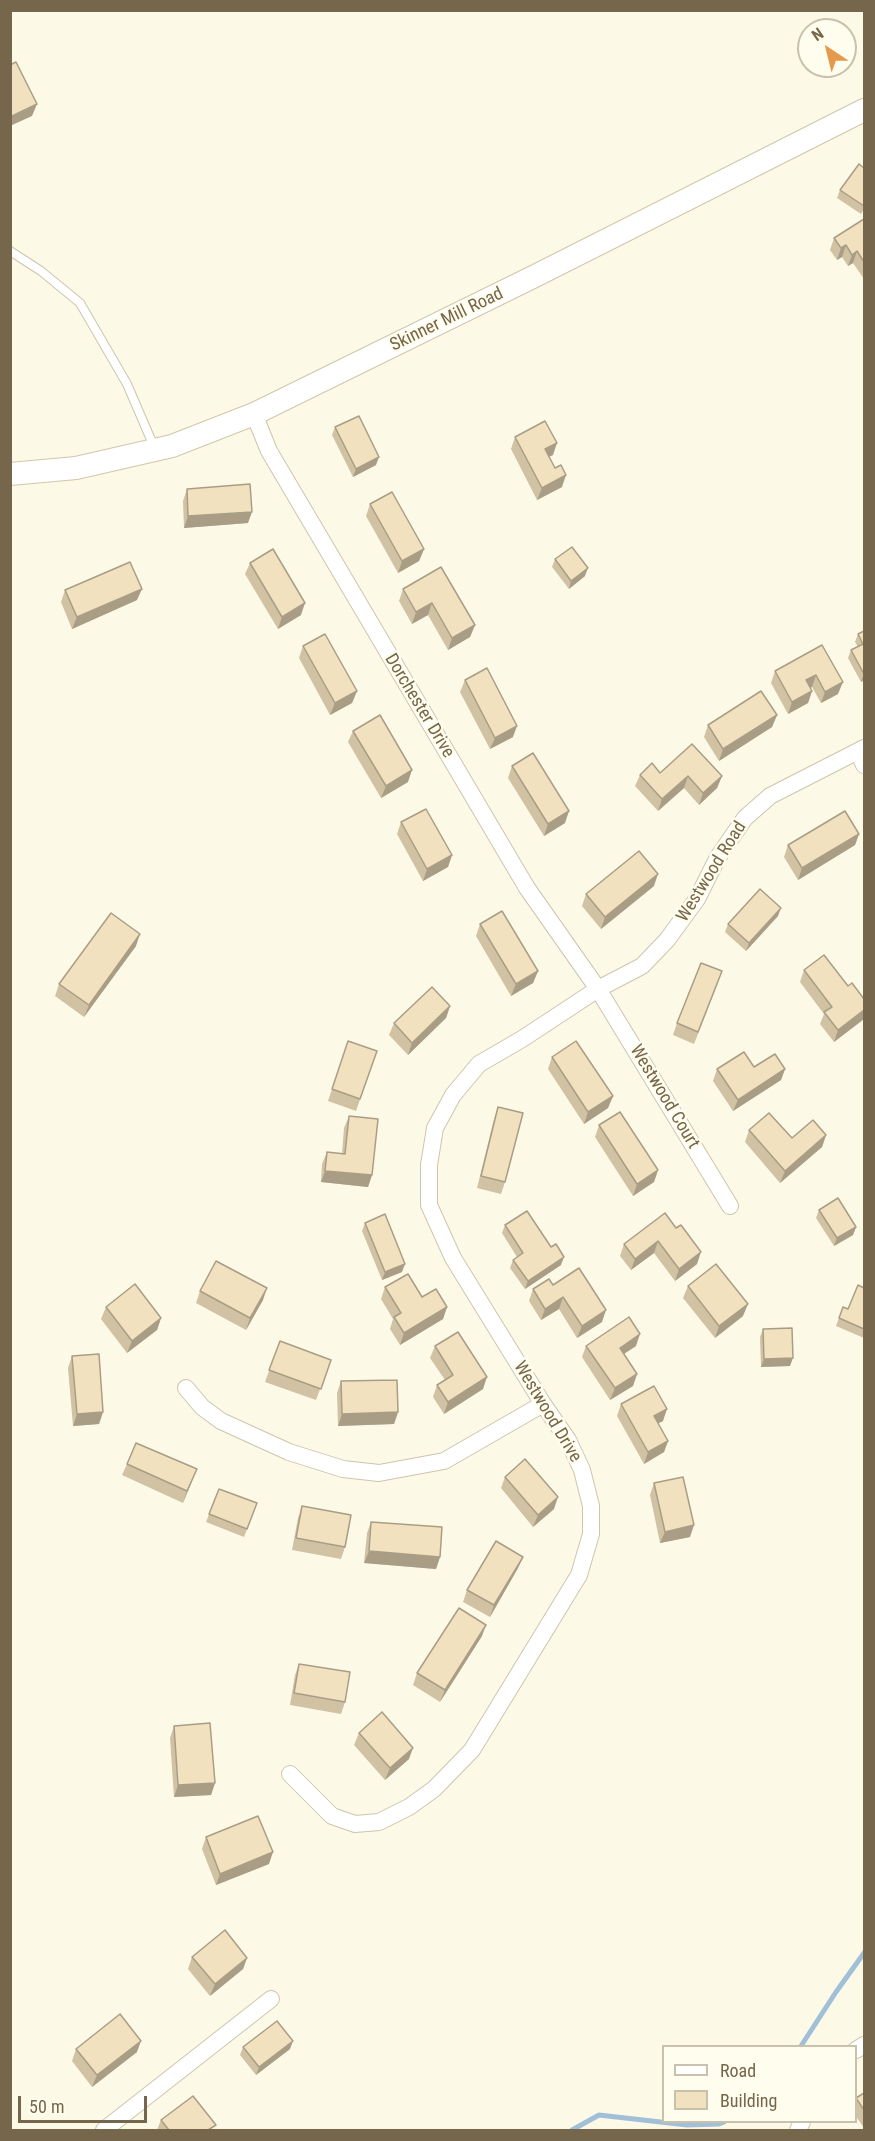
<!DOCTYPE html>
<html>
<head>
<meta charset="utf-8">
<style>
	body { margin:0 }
	#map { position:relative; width:875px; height:2141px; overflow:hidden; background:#fcfae7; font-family:"Roboto Condensed",sans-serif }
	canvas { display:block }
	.frame { position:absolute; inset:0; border:12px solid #76664b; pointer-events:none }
	.legend { position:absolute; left:662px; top:2045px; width:195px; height:78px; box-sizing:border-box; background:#fffded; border:2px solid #c8c1ac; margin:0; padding:8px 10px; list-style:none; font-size:18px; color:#76664b }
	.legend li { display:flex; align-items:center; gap:12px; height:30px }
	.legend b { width:30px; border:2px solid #c8c1ac }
	.north { position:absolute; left:797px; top:18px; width:60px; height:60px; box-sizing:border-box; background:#fffded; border:2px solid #c8c1ac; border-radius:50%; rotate:325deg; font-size:16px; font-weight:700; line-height:24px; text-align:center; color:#76664b }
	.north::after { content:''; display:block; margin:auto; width:21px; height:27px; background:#e6994c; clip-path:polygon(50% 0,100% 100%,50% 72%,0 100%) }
	.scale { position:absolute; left:18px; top:2096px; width:129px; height:27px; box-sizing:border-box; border:3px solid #76664b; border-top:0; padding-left:8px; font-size:18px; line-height:21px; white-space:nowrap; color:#76664b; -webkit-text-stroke:4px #fffded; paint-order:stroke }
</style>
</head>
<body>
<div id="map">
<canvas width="875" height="2141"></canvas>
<div class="frame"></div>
<ul class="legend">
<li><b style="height:8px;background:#fff"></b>Road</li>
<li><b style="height:16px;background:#f2e1be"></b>Building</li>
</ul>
<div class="north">N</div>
<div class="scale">50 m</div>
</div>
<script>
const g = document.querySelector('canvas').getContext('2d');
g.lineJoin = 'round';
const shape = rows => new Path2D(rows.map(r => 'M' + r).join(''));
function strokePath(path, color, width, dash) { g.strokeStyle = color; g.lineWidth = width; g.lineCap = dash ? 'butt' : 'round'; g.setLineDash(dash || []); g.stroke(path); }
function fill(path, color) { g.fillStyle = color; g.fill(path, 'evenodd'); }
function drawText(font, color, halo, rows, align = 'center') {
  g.font = font + ' "Roboto Condensed",sans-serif'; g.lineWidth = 5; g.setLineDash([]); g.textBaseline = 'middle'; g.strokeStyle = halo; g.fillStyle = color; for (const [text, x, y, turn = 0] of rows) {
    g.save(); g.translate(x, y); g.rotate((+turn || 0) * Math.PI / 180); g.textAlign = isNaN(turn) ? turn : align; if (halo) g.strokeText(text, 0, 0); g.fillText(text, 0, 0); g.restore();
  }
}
strokePath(shape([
	[801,2046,836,1992,864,1953],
	[572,2130,599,2115,687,2125,719,2124,724,2122]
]), '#a1c0d8', 5);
const lane = shape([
	[10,251,41,271,80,303,127,384,155,449]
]);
const street = shape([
	[254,414,269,451,527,888,598,989,730,1206],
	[858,751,864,765],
	[186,1388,202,1407,221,1421,289,1452,343,1469,379,1473,444,1461,543,1404],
	[290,1774,332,1816,355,1824,379,1822,409,1807,434,1789,472,1750,579,1575,591,1534,591,1506,582,1470,568,1440,543,1404,453,1258,429,1205,429,1165,435,1128,453,1095,479,1064,522,1039,598,989,642,966,667,940,697,899,718,857,745,818,770,796,864,748],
	[856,2050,864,2045],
	[104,2130,271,1999],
	[798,2130,802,2122]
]);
const secondary = shape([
	[10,474,76,468,172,446,254,414,533,277,864,110]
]);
strokePath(lane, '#cec5ad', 10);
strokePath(street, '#cec5ad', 18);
strokePath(secondary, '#d1c6aa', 24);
strokePath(lane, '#fff', 8);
strokePath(street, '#fff', 16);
strokePath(secondary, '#fff', 22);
fill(shape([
	[859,164,864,209,861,214,837,198,840,190],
	[864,219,864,279,853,263,848,266,842,257,837,260,830,250,834,238],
	[335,427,376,465,353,477,332,435],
	[515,437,553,455,549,457,562,487,537,500,511,449],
	[187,489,248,523,184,528,183,501],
	[370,504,424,549,419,561,398,573,366,516],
	[555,559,585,576,569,589,552,567],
	[250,563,301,615,278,629,245,574],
	[403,589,475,625,470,637,448,650,428,615,412,624,399,601],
	[65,590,137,600,72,629,61,602],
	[864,631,864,680,861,682,848,658,851,650,858,647,855,642,858,634],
	[822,645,838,694,821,703,812,687,810,688,812,691,808,703,788,714,771,683,775,671],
	[303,646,357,691,352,703,330,715,299,658],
	[465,680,513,737,490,749,460,692],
	[777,715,772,727,719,761,704,737,708,725],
	[353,731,408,782,381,798,348,742],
	[512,766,565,823,544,836,508,778],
	[640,775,722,776,717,788,699,805,684,788,658,811,635,786],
	[401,822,452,855,448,867,423,881,397,834],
	[859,834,855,845,798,880,784,857,788,845],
	[654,886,601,929,582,906,586,894],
	[778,916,746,951,725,932,728,924],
	[480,924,538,971,533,983,511,996,476,936],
	[136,946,84,1017,55,996,59,984],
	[804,970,848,986,864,999,864,1019,834,1042,820,1024,824,1014,800,982],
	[718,983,694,1044,673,1035,677,1023],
	[450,1006,446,1018,408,1055,389,1035,394,1023],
	[348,1041,377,1051,356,1111,328,1101],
	[552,1057,613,1096,608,1108,584,1124,548,1069],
	[754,1067,785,1069,781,1080,733,1111,713,1081,717,1069],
	[498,1107,505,1182,501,1194,477,1188,494,1119],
	[349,1116,372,1175,368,1187,321,1182,322,1164,327,1152,342,1154,344,1128],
	[599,1125,658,1170,654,1182,633,1196,595,1137],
	[749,1130,792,1138,826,1135,822,1147,780,1183,745,1142],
	[819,1210,856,1227,853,1235,834,1246,816,1218],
	[665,1213,697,1264,675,1281,654,1253,631,1270,620,1256,624,1244],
	[365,1223,402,1272,382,1280,362,1231],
	[505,1225,561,1265,525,1289,510,1268,513,1260,517,1257,502,1233],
	[553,1285,602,1322,577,1338,559,1309,541,1320,529,1301,533,1289],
	[688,1286,743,1316,715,1338,683,1298],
	[385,1287,422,1297,447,1307,443,1319,400,1345,390,1329,393,1319,381,1299],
	[864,1288,864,1338,836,1326,843,1307,848,1309],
	[200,1291,263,1300,246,1330,196,1303],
	[106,1307,161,1318,157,1330,127,1353,101,1319],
	[763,1329,790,1366,761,1367,760,1337],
	[280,1341,331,1360,316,1400,265,1382],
	[435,1346,483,1389,444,1414,433,1397,437,1385,445,1380,430,1358],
	[586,1346,636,1346,624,1354,637,1374,633,1386,610,1400,582,1357],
	[72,1356,103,1412,99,1424,73,1426,68,1368],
	[341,1381,398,1412,394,1424,338,1426,337,1393],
	[621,1404,663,1421,658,1423,668,1441,664,1452,644,1464,617,1416],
	[127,1464,192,1481,183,1503,122,1475],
	[505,1477,554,1509,533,1527,501,1488],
	[654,1483,690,1537,660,1543,650,1495],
	[219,1489,257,1503,244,1537,206,1522],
	[302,1506,345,1547,341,1559,292,1550,298,1518],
	[371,1522,440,1557,436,1569,364,1563,367,1533],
	[523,1557,518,1568,490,1617,463,1602,467,1590],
	[482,1636,440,1702,413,1685,417,1673],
	[299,1664,345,1702,341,1714,290,1705,295,1675],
	[174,1726,215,1783,211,1795,174,1797,170,1738],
	[359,1733,409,1759,385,1780,354,1745],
	[206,1837,269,1864,216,1885,202,1849],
	[192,1957,247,1958,243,1969,210,1996,188,1969],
	[243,2047,290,2049,256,2075,240,2055],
	[76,2049,137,2052,92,2087,72,2061],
	[864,2093,864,2128,855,2115,855,2101,856,2098],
	[161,2120,214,2130,157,2130]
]), '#d0c2a3');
fill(shape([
	[37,104,32,116,10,126,10,117],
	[846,245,842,257,837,260,841,248],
	[857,251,853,263,848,266,852,255],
	[557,443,553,455,540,461,545,449],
	[379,457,376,465,353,477,356,469],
	[566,475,562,487,537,500,542,488],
	[252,512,248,523,184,528,188,516],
	[424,549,419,561,398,573,402,561],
	[588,568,585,576,569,589,571,581],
	[142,589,137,600,72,629,77,617],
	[305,603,301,615,278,629,282,617],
	[432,603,428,615,412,624,416,612],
	[475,625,470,637,448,650,452,638],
	[864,674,864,680,861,682],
	[816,675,812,687,802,692,806,680],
	[843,682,838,694,821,703,825,692],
	[357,691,352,703,330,715,335,703],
	[812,691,808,703,788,714,792,702],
	[777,715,772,727,719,761,723,749],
	[517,726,513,737,490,749,495,738],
	[412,770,408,782,381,798,386,786],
	[688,776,684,788,658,811,662,799],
	[722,776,717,788,699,805,703,793],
	[569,811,565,823,544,836,548,824],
	[859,834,855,845,798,880,802,868],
	[452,855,448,867,423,881,427,869],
	[658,874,654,886,601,929,605,917],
	[781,908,778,916,746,951,749,943],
	[140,934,136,946,84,1017,89,1005],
	[538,971,533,983,511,996,516,984],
	[450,1006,446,1018,408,1055,412,1043],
	[864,1010,864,1019,834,1042,838,1030],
	[785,1069,781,1080,733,1111,738,1100],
	[613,1096,608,1108,584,1124,588,1112],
	[826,1135,822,1147,780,1183,785,1171],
	[658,1170,654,1182,633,1196,637,1184],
	[325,1171,372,1175,368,1187,321,1182],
	[856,1227,853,1235,834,1246,837,1238],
	[658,1241,654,1253,631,1270,635,1259],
	[701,1252,697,1264,675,1281,679,1269],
	[564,1257,561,1265,525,1289,528,1281],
	[405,1264,402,1272,382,1280,385,1272],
	[267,1288,263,1300,246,1330,250,1318],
	[563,1297,559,1309,541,1320,545,1309],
	[748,1304,743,1316,715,1338,719,1326],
	[447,1307,443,1319,400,1345,404,1333],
	[606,1310,602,1322,577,1338,582,1326],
	[161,1318,157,1330,127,1353,132,1341],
	[640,1334,636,1346,616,1359,620,1348],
	[793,1358,790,1366,761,1367,764,1359],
	[637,1374,633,1386,610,1400,615,1388],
	[487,1377,483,1389,444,1414,448,1402],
	[667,1409,663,1421,650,1428,654,1416],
	[103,1412,99,1424,73,1426,77,1414],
	[398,1412,394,1424,338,1426,342,1414],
	[668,1441,664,1452,644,1464,648,1452],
	[197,1469,192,1481,183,1503,187,1491],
	[558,1497,554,1509,533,1527,538,1515],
	[694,1525,690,1537,660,1543,665,1532],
	[369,1551,440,1557,436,1569,364,1563],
	[523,1557,518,1568,490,1617,494,1605],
	[486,1625,482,1636,440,1702,445,1690],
	[413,1748,409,1759,385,1780,390,1768],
	[215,1783,211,1795,174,1797,178,1785],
	[273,1852,269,1864,216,1885,220,1874],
	[247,1958,243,1969,210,1996,215,1984],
	[141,2041,137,2052,92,2087,97,2075],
	[293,2041,290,2049,256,2075,259,2067]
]), '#a99e85');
const building = shape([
	[16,62,37,104,10,117,10,65,16,62],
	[859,164,864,168,864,206,840,190,859,164],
	[864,219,864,262,857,251,852,255,846,245,841,248,834,238,864,219],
	[359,416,379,457,356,469,335,427,359,416],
	[545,421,557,443,545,449,555,468,561,465,566,475,542,488,515,437,545,421],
	[250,484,252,512,188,516,187,489,250,484],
	[392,492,424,549,402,561,370,504,392,492],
	[572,547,588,568,571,581,555,559,572,547],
	[273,549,305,603,282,617,250,563,273,549],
	[130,562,142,589,77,617,65,590,130,562],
	[441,567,475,625,452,638,432,603,416,612,403,589,441,567],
	[864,631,864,674,851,650,863,644,858,634,864,631],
	[325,634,357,691,335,703,303,646,325,634],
	[822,645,843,682,825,692,816,675,806,680,812,691,792,702,775,671,822,645],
	[487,668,517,726,495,738,465,680,487,668],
	[761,691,777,715,723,749,708,725,761,691],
	[380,715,412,770,386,786,353,731,380,715],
	[692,744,722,776,703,793,688,776,662,799,640,775,652,763,660,773,692,744],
	[533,753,569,811,548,824,512,766,533,753],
	[426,809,452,855,427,869,401,822,426,809],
	[845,811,859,834,802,868,788,845,845,811],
	[639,851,658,874,605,917,586,894,639,851],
	[760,889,781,908,749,943,728,924,760,889],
	[502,911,538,971,516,984,480,924,502,911],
	[111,913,140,934,89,1005,59,984,111,913],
	[824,955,848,986,852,983,864,999,864,1010,838,1030,824,1012,832,1007,804,970,824,955],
	[701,963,722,971,698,1032,677,1023,701,963],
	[432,987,450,1006,412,1043,394,1023,432,987],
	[348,1041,377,1051,360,1099,332,1089,348,1041],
	[576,1041,613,1096,588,1112,552,1057,576,1041],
	[744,1052,754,1067,775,1054,785,1069,738,1100,717,1069,744,1052],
	[498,1107,523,1113,505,1182,481,1176,498,1107],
	[620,1112,658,1170,637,1184,599,1125,620,1112],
	[769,1113,792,1138,813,1120,826,1135,785,1171,749,1130,769,1113],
	[349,1116,378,1119,372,1175,325,1171,327,1152,345,1154,349,1116],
	[838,1198,856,1227,837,1238,819,1210,838,1198],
	[527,1211,551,1247,556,1244,564,1257,528,1281,513,1260,523,1253,505,1225,527,1211],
	[665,1213,676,1228,681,1225,701,1252,679,1269,658,1241,635,1259,624,1244,665,1213],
	[385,1214,405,1264,385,1272,365,1223,385,1214],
	[216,1261,267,1288,250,1318,200,1291,216,1261],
	[716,1264,748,1304,719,1326,688,1286,716,1264],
	[579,1268,606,1310,582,1326,563,1297,545,1309,533,1289,549,1279,553,1285,579,1268],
	[408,1274,422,1297,436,1289,447,1307,404,1333,394,1317,401,1313,385,1287,408,1274],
	[135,1284,161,1318,132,1341,106,1307,135,1284],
	[858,1285,864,1288,864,1329,839,1318,843,1307,848,1309,858,1285],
	[629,1317,640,1334,620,1348,637,1374,615,1388,586,1346,629,1317],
	[792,1328,793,1358,764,1359,763,1329,792,1328],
	[458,1332,487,1377,448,1402,437,1385,453,1375,435,1346,458,1332],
	[280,1341,331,1360,321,1389,269,1370,280,1341],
	[99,1354,103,1412,77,1414,72,1356,99,1354],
	[397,1380,398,1412,342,1414,341,1381,397,1380],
	[654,1386,667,1409,654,1416,668,1441,648,1452,621,1404,654,1386],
	[136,1443,197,1469,187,1491,127,1464,136,1443],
	[525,1459,558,1497,538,1515,505,1477,525,1459],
	[683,1477,694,1525,665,1532,654,1483,683,1477],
	[219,1489,257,1503,247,1529,209,1514,219,1489],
	[302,1506,351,1515,345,1547,296,1538,302,1506],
	[371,1522,442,1527,440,1557,369,1551,371,1522],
	[496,1541,523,1557,494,1605,467,1590,496,1541],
	[459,1608,486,1625,445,1690,417,1673,459,1608],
	[299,1664,350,1672,345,1702,294,1693,299,1664],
	[382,1712,413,1748,390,1768,359,1733,382,1712],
	[210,1723,215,1783,178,1785,174,1726,210,1723],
	[258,1816,273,1852,220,1874,206,1837,258,1816],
	[225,1930,247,1958,215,1984,192,1957,225,1930],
	[120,2014,141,2041,97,2075,76,2049,120,2014],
	[277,2021,293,2041,259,2067,243,2047,277,2021],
	[864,2093,864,2110,856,2098,864,2093],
	[193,2096,216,2125,208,2130,169,2130,161,2120,193,2096]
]);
fill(building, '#f2e1be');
strokePath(building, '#a99e85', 1.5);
drawText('18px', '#76664b', '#fffded', [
	["Skinner Mill Road",447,320,-26],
	["Dorchester Drive",419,706,59],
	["Westwood Road",712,872,-58],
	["Westwood Court",664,1097,59],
	["Westwood Drive",547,1412,59]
]);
</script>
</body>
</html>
